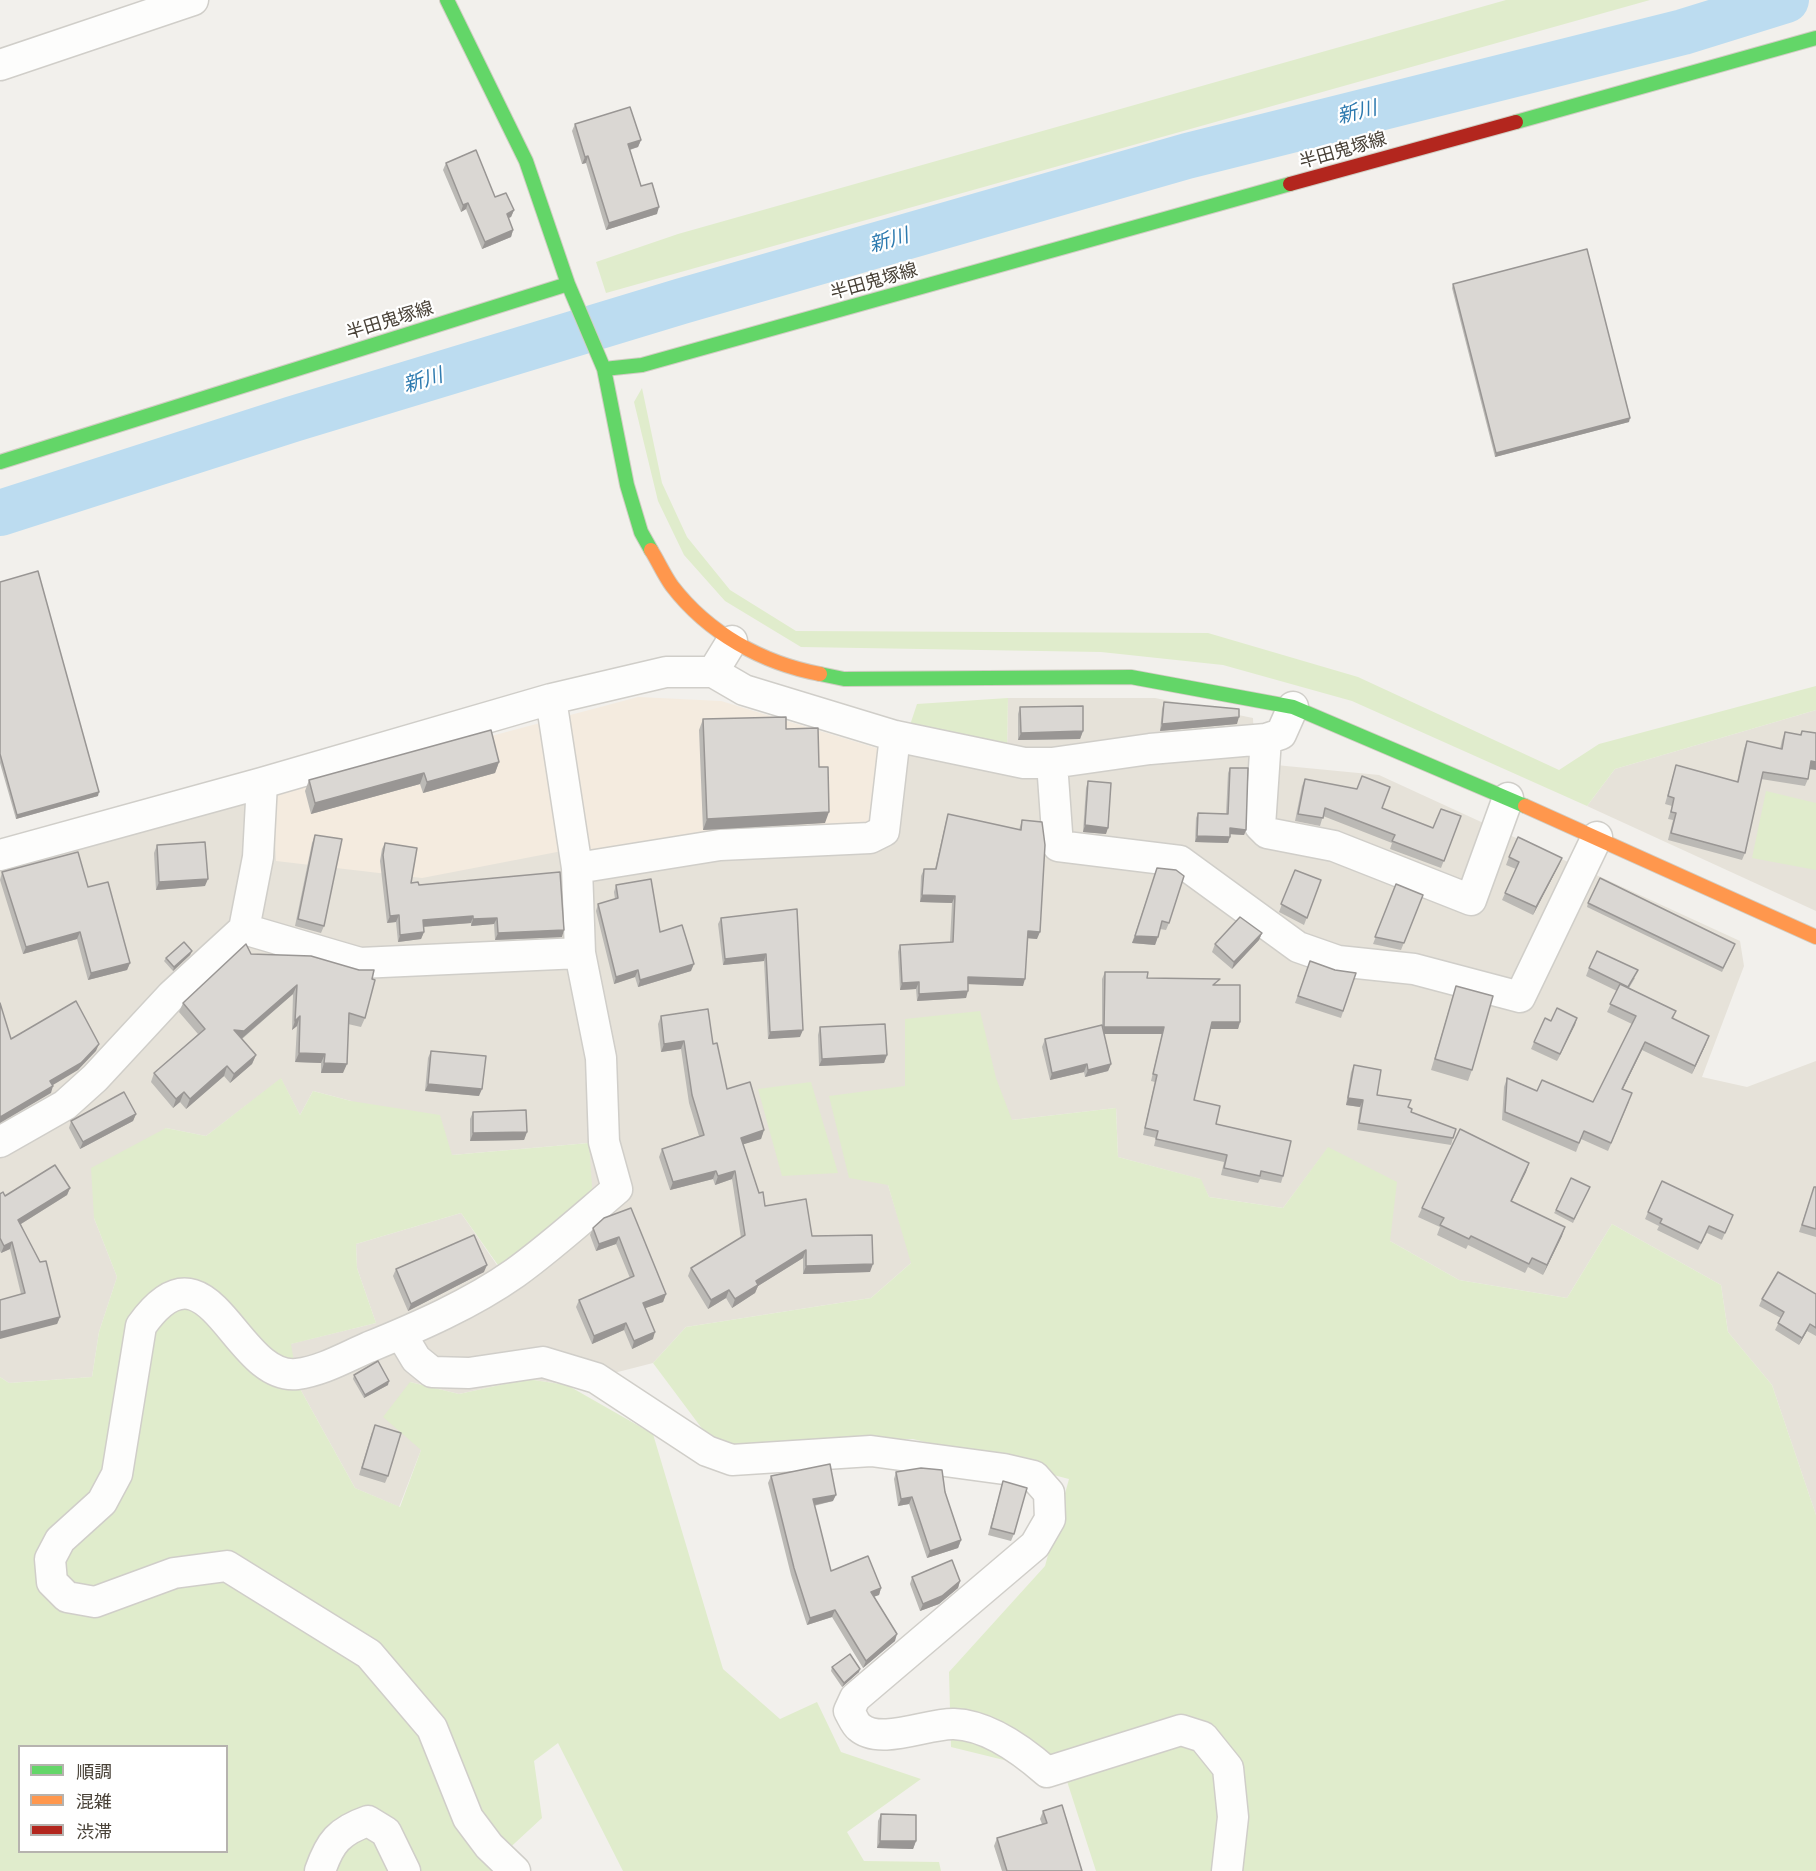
<!DOCTYPE html>
<meta charset="utf-8">
<style>
body{margin:0}
#map{position:relative;width:1816px;height:1871px;overflow:hidden;background:#f2f0ec;font-family:"Noto Sans","Noto Sans JP",sans-serif}
canvas{display:block}
.legend{position:absolute;left:18px;top:1745px;width:210px;height:108px;box-sizing:border-box;background:#fff;border:2px solid #b6b3af;margin:0;padding:8px 10px;list-style:none;font-size:18px;color:#484137}
.legend li{display:flex;align-items:center;gap:12px;height:30px}
.legend b{width:30px;border:2px solid #b6b3af}
</style>
<div id="map">
<canvas width="1816" height="1871"></canvas>
<ul class="legend">
<li><b style="height:8px;background:#63d668"></b>順調</li>
<li><b style="height:8px;background:#ff974d"></b>混雑</li>
<li><b style="height:8px;background:#b3261e"></b>渋滞</li>
</ul>
</div>
<script>
const g = document.querySelector('canvas').getContext('2d');
g.lineJoin = 'round';
function fillPath(path, color) { g.fillStyle = color; g.fill(path, 'evenodd'); }
function stroke(path, color, width, dash) { g.strokeStyle = color; g.lineWidth = width; g.lineCap = dash ? 'butt' : 'round'; g.setLineDash(dash || []); g.stroke(path); }
function label(font, color, halo, rows, align = 'center') {
  g.font = font + ' "Noto Sans","Noto Sans JP",sans-serif'; g.lineWidth = 4.5; g.setLineDash([]); g.textBaseline = 'middle'; g.strokeStyle = halo; g.fillStyle = color; for (const [text, x, y, turn = 0] of rows) {
    g.save(); g.translate(x, y); g.rotate((+turn || 0) * Math.PI / 180); g.textAlign = isNaN(turn) ? turn : align; if (halo) g.strokeText(text, 0, 0); g.fillText(text, 0, 0); g.restore();
  }
}
fillPath(new Path2D(`
 M1008,698H1155L1253,718L1255,763L1379,775L1740,941L1744,966L1702,1077L1747,1087L1816,1061V1515L1772,1385L1728,1332L1721,1285L1612,1224L1567,1298L1459,1280L1390,1241L1328,1148L1283,1208L1209,1197L1200,1179L1118,1157L1116,1108L1012,1120L888,1185L912,1262L871,1298L686,1327L653,1363L567,1385L527,1379L459,1394L410,1382L421,1450L399,1507L355,1488L298,1385L290,1344L376,1323L357,1268L356,1244L461,1213L499,1268L589,1143L452,1155L351,1101L313,1091L300,1115L281,1079L206,1136L166,1128L94,1218L117,1277L99,1332L92,1377L9,1383L0,1377V870L273,794L883,750L1007,751Z
 M1816,710V911L1587,806L1615,769Z`), '#e6e2d9');
fillPath(new Path2D(`
 M638,697L721,701L883,750L877,831L584,862L583,847L422,878L276,861L273,794Z`), '#f4ebdf');
fillPath(new Path2D(`
 M1506,0H1650L606,293L596,262L678,234Z
 M642,388L662,483L687,537L730,590L796,631L1208,633L1358,677L1559,770L1599,744L1816,686V710L1615,769L1587,806L1352,701L1223,665L1101,652L801,647L725,601L684,555L658,501L634,402Z
 M1008,698L1007,751L910,725L917,704Z
 M1766,791L1816,803V870L1752,858Z
 M980,1011L996,1078L1012,1120L1116,1108L1118,1157L1201,1179L1209,1197L1283,1208L1328,1147L1397,1182L1390,1241L1459,1280L1567,1298L1612,1224L1721,1285L1728,1332L1772,1385L1816,1515V1871H1096L1065,1775L951,1747L949,1672L1045,1566L1069,1479L913,1439L715,1446L653,1363L686,1327L871,1298L911,1263L888,1185L849,1178L829,1096L905,1086V1019Z
 M281,1078L300,1115L313,1091L351,1101L440,1115L452,1155L589,1143L593,1200L500,1268L461,1213L356,1244L357,1268L376,1323L291,1344L298,1385L355,1488L400,1507L421,1450L383,1417L410,1382L459,1394L527,1379L567,1385L653,1434L723,1669L780,1719L817,1702L841,1752L921,1779L847,1832L864,1861L939,1862L941,1871H623L558,1743L534,1761L542,1818L502,1855L520,1871H0V1377L9,1383L92,1377L99,1332L117,1277L94,1218L91,1168L166,1128L206,1136ZM20,1746H226V1852H20Z
 M811,1082L838,1173L782,1176L758,1089Z`), '#e0eccc');
stroke(new Path2D(`
 M0,513L293,419L682,301L1187,156L1683,32L1786,0`), '#bcdcf0', 46);
const street = new Path2D(`
 M0,65L193,0
 M713,672L744,690L895,736L1024,763H1052L1150,749L1266,739L1281,734L1293,707
 M1266,739L1260,826L1267,833L1334,846L1471,900L1508,798
 M1052,763L1058,846L1180,861L1298,947L1338,961L1414,969L1520,997L1597,837
 M0,855L262,783L551,699L666,672H713L732,641
 M577,868L720,845L870,838L884,831L895,736
 M244,929L360,963L580,953
 M0,1142L65,1105L95,1078L172,995L244,929L258,857L262,783
 M401,1334L416,1359L432,1372L469,1373L543,1362L596,1378L707,1451L732,1460L871,1451L1004,1469L1034,1476L1049,1493L1050,1519L1035,1545L855,1698L849,1711C852,1716 855,1724 859,1727C880,1746 928,1723 954,1724C987,1725 1023,1751 1047,1772L1181,1730L1203,1737L1228,1768L1233,1817L1227,1871
 M320,1871C330,1842 339,1831 368,1821L386,1832L405,1871
 M515,1871L489,1846L468,1818L432,1728L369,1654L227,1566L174,1573L95,1602L67,1597L52,1582L50,1559L60,1540L102,1502L117,1474L141,1326C210,1229 234,1381 297,1374C322,1371 346,1357 369,1347C418,1327 471,1304 515,1273C551,1247 584,1217 617,1189L604,1142L601,1058L580,953L577,868L551,699`);
const fast = new Path2D(`
 M447,0L526,161L568,284L604,369L627,485L641,532L651,550
 M1516,122L1816,38
 M604,369L642,365L1290,184
 M0,462L568,284
 M820,674L844,679L1131,677L1293,707L1525,806`);
const slow = new Path2D(`
 M651,550C658,561 664,575 672,586C708,633 762,663 820,674
 M1525,806L1816,937`);
const jam = new Path2D(`
 M1290,184L1516,122`);
stroke(street, '#d0cec9', 33);
stroke(fast, '#d1cdc3', 16);
stroke(slow, '#d1cdc3', 16);
stroke(jam, '#d1cdc3', 16);
stroke(street, '#fdfdfc', 30);
stroke(fast, '#63d668', 14);
stroke(slow, '#ff974d', 14);
stroke(jam, '#b3261e', 14);
fillPath(new Path2D(`
 M575,124L641,140L638,147L630,150L641,186L657,214L606,230L586,163L582,164L572,131Z
 M446,163L514,210L511,217L508,218L513,230L511,237L482,249L466,209L461,212L443,170Z
 M1453,284L1629,422L1495,457L1452,288Z
 M0,582L98,796L16,819L0,763Z
 M1164,702L1237,724L1160,731L1162,709Z
 M1020,707L1083,731L1080,739L1018,740V714Z
 M703,719L786,729L819,767L825,823L703,830L699,730Z
 M1802,731L1809,769L1808,779L1805,786L1761,779L1745,853L1742,860L1668,840L1673,820L1668,819L1672,806L1665,804L1676,765L1737,782L1744,749L1747,741L1780,749L1782,740L1785,732L1800,735Z
 M499,762L495,773L423,793L420,784L311,814L305,791L309,780Z
 M1230,768L1246,830L1244,835L1230,834L1228,843L1195,842L1196,818L1198,813L1226,814L1228,773Z
 M1305,779L1433,828L1461,816L1441,868L1390,849L1392,843L1323,816L1320,826L1295,821L1302,786Z
 M1088,781L1106,834L1083,832L1086,788Z
 M948,814L1019,830L1022,820L1037,939L1028,938L1023,986L968,984L966,998L917,1001L916,989L900,990L898,952L900,945L950,942L952,903L920,902L921,876L924,869H935L946,821Z
 M315,835L324,926L321,933L295,926L312,843Z
 M385,843L411,883L419,885L562,937L495,940L494,924L471,926V923L423,927L424,932L421,939L398,942L396,922L387,923L380,861L382,849Z
 M157,845L205,886L156,890L154,853Z
 M1509,857L1562,858L1559,865L1533,915L1502,900L1516,869L1506,865Z
 M1157,868L1169,923L1166,930L1160,929L1155,945L1132,943Z
 M1295,870L1321,880L1304,925L1279,912Z
 M2,872L88,887L130,963L127,970L88,980L77,939L23,954L0,880Z
 M1396,884L1423,895L1401,950L1373,944Z
 M616,885L660,932L691,971L638,987L635,977L614,984L596,911L598,904L615,899L614,892Z
 M1588,903L1734,947L1722,972L1587,907Z
 M797,909L800,1037L768,1039L764,961L723,965L718,924L721,918Z
 M1262,933L1259,940L1232,969L1212,952L1215,944Z
 M192,951L190,955L173,971L164,961L166,958Z
 M251,954L372,979L365,1018L361,1027L348,1024L343,1073H321V1063L295,1062L297,1026L292,1030L293,994L242,1039L256,1055L252,1064L230,1083L224,1076L186,1109L180,1102L173,1108L151,1082L154,1073L198,1034L179,1012L183,1003Z
 M1310,961L1335,970L1356,973L1341,1018L1295,1003Z
 M1589,968L1635,978L1629,988L1676,1011L1673,1019L1706,1044L1692,1074L1642,1050L1623,1089L1629,1102L1608,1151L1581,1139L1576,1152L1502,1120L1504,1087L1507,1078L1537,1091L1593,1102L1632,1024L1607,1012L1617,991L1586,976Z
 M1105,972L1147,978L1217,985L1240,1022L1238,1029H1210L1194,1100L1216,1124L1283,1176L1281,1183L1260,1179L1258,1183L1221,1175L1224,1162L1154,1146L1156,1138L1143,1135L1155,1082L1151,1081L1162,1034H1104L1111,1064L1108,1071L1085,1077L1084,1072L1050,1080L1042,1047L1045,1039L1102,1025V979Z
 M1456,986L1472,1070L1468,1081L1431,1070Z
 M661,1016L713,1044L727,1089L764,1130L761,1139L743,1144L759,1193L765,1206L870,1272L803,1274V1258L758,1286L755,1293L732,1308L726,1298L708,1309L688,1276L691,1268L741,1238L732,1179L715,1185L713,1179L670,1190L659,1157L662,1149L699,1136L689,1103L681,1049L661,1052L658,1024Z
 M1577,1018L1557,1061L1531,1049L1534,1042L1551,1021Z
 M820,1027L887,1055L884,1063L819,1066L818,1035Z
 M431,1051L479,1096L425,1091L428,1058Z
 M1354,1065L1377,1095L1411,1112L1453,1138L1451,1145L1357,1130L1360,1107L1346,1105L1351,1072Z
 M473,1112L527,1132L524,1140L470,1141V1119Z
 M136,1114L133,1121L80,1149L69,1128L71,1121Z
 M1529,1163L1526,1172L1512,1201L1562,1236L1543,1275L1528,1267L1525,1273L1468,1245L1466,1249L1437,1235L1440,1227L1418,1217L1422,1208Z
 M1814,1187H1816V1237L1799,1232Z
 M70,1188L67,1195L21,1224L60,1317L57,1324L21,1294L10,1249L1,1253L0,1251V1194L5,1196Z
 M1588,1190L1573,1223L1554,1213L1556,1210Z
 M1648,1212L1730,1222L1722,1240L1707,1233L1698,1250L1657,1230L1659,1226L1645,1219Z
 M604,1218L666,1294L663,1302L645,1308L653,1339L632,1349L624,1330L592,1344L576,1307L579,1300L630,1278L616,1244L596,1251L590,1235L593,1228Z
 M396,1269L484,1272L408,1311L393,1276Z
 M1816,1294V1336L1807,1331L1799,1345L1775,1330L1781,1318L1759,1306L1762,1299Z
 M354,1375L388,1385L364,1398L353,1379Z
 M372,1432L388,1476L385,1483L359,1475Z
 M896,1472L945,1492L961,1540L958,1548L927,1558L909,1504L898,1506L894,1479Z
 M771,1476L833,1501L814,1506L831,1571L881,1588L879,1595L874,1596L895,1641L863,1668L832,1617L807,1625L791,1575L768,1483Z
 M1003,1481L1014,1534L1011,1541L988,1535Z
 M912,1577L960,1581L958,1588L939,1604L920,1611L910,1584Z
 M832,1667L859,1672L842,1687L831,1671Z
 M1043,1811L1082,1871H1002L994,1846L997,1838L1042,1824L1040,1819Z
 M881,1814L916,1841L913,1849L877,1848L878,1821Z`), '#bbb9b5');
fillPath(new Path2D(`
 M641,140L638,147L625,151L628,144Z
 M588,156L586,163L582,164L585,157Z
 M468,203L466,209L461,212L463,205Z
 M659,207L657,214L606,230L609,223Z
 M514,210L511,217L504,220L507,214Z
 M513,230L511,237L482,249L485,242Z
 M1630,418L1629,422L1495,457L1496,453Z
 M1239,717L1237,724L1160,731L1162,724Z
 M1083,731L1080,739L1018,740L1021,733Z
 M1811,761L1816,762V770L1808,769Z
 M499,762L495,773L423,793L427,782Z
 M424,773L420,784L311,814L315,803Z
 M99,792L98,796L16,819L17,815Z
 M829,812L825,823L703,830L707,819Z
 M1085,825L1108,828L1106,834L1083,832Z
 M1230,828L1246,830L1244,835L1228,834Z
 M1197,836L1230,837L1228,843L1195,842Z
 M1562,858L1559,865L1533,915L1536,907Z
 M208,879L205,886L156,890L159,882Z
 M922,895L955,896L952,903L920,902Z
 M399,915L396,922L387,923L390,916Z
 M473,916L471,923L420,927L423,920Z
 M497,918L494,924L471,926L473,919Z
 M564,930L562,937L495,940L498,933Z
 M1028,931L1040,932L1037,939L1025,938Z
 M80,932L77,939L23,954L26,947Z
 M424,932L421,939L398,942L400,935Z
 M1262,933L1259,940L1232,969L1234,962Z
 M1135,936L1158,937L1155,945L1132,943Z
 M192,951L190,955L173,971L174,967Z
 M766,954L764,961L723,965L725,959Z
 M130,963L127,970L88,980L91,973Z
 M694,964L691,971L638,987L640,980Z
 M638,970L635,977L614,984L616,977Z
 M968,977L1025,979L1023,986L965,984Z
 M919,982L916,989L900,990L902,983Z
 M297,985L293,994L240,1040L234,1030Z
 M968,991L966,998L917,1001L919,994Z
 M300,1016L297,1026L292,1030L295,1021Z
 M1577,1018L1575,1025L1557,1061L1560,1054Z
 M1212,1022H1240L1238,1029H1209Z
 M1104,1027H1164L1162,1034H1101Z
 M803,1030L800,1037L768,1039L770,1032Z
 M1709,1036L1706,1044L1692,1074L1695,1066Z
 M684,1041L681,1049L661,1052L664,1044Z
 M1645,1042L1642,1050L1619,1097L1622,1089Z
 M99,1044L96,1051L78,1070L48,1088L50,1081Z
 M299,1053L325,1054L321,1063L295,1062Z
 M256,1055L252,1064L230,1083L234,1074Z
 M887,1055L884,1063L819,1066L822,1059Z
 M324,1063L347,1064L343,1073H321Z
 M1087,1064L1084,1072L1050,1080L1052,1073Z
 M1111,1064L1108,1071L1085,1077L1088,1070Z
 M227,1066L224,1076L186,1109L190,1099Z
 M428,1084L482,1089L479,1096L425,1091Z
 M53,1086L51,1093L0,1123V1117Z
 M184,1092L180,1102L173,1108L176,1099Z
 M1348,1098L1363,1100L1360,1107L1346,1105Z
 M136,1114L133,1121L80,1149L83,1142Z
 M764,1130L761,1139L738,1146L741,1138Z
 M527,1132L524,1140L470,1141L473,1133Z
 M1529,1163L1526,1172L1507,1210L1511,1201Z
 M716,1171L713,1179L670,1190L673,1182Z
 M735,1171L732,1179L715,1185L718,1176Z
 M70,1188L67,1195L16,1227L18,1220Z
 M1565,1227L1562,1236L1543,1275L1547,1265Z
 M619,1237L616,1244L596,1251L599,1244Z
 M12,1242L10,1249L1,1253L4,1246Z
 M806,1250L803,1258L758,1286L755,1293L732,1308L735,1299L756,1281Z
 M873,1264L870,1272L803,1274L806,1266Z
 M487,1265L484,1272L408,1311L411,1304Z
 M729,1290L726,1298L708,1309L711,1300Z
 M666,1294L663,1302L640,1310L643,1303Z
 M60,1317L57,1324L0,1339V1332Z
 M626,1323L624,1330L592,1344L594,1336Z
 M1810,1324L1807,1331L1799,1345L1802,1338Z
 M655,1332L653,1339L632,1349L634,1341Z
 M389,1381L388,1385L364,1398L365,1395Z
 M836,1495L833,1501L810,1506L813,1499Z
 M912,1497L909,1504L898,1506L901,1499Z
 M961,1540L958,1548L927,1558L930,1551Z
 M960,1581L958,1588L939,1604L920,1611L923,1604Z
 M881,1588L879,1595L868,1599L871,1592Z
 M835,1610L832,1617L807,1625L810,1618Z
 M897,1634L895,1641L863,1668L866,1661Z
 M860,1669L859,1672L842,1687L844,1683Z
 M880,1841H916L913,1849L877,1848Z`), '#999694');
const building = new Path2D(`
 M630,107L641,140L628,144L641,186L652,183L659,207L609,223L588,156L585,157L575,124Z
 M476,150L495,197L506,193L514,210L507,214L513,230L485,242L468,203L463,205L446,163Z
 M1587,249L1630,418L1496,453L1453,284Z
 M38,571L99,792L17,815L0,754V582Z
 M1164,702L1239,709V717L1162,724Z
 M1083,706V731L1021,733L1020,707Z
 M786,717V729L818,728L819,767H828L829,812L707,819L703,719Z
 M491,730L499,762L427,782L424,773L315,803L309,780Z
 M1802,731L1816,733V762L1811,761L1808,779L1763,772L1745,853L1671,833L1676,813L1671,812L1674,798L1668,796L1676,765L1738,782L1747,741L1782,749L1785,732L1801,735Z
 M1230,768H1248L1246,830L1230,828V837L1197,836L1198,813L1228,814Z
 M1362,776L1390,787L1382,808L1433,828L1441,809L1461,816L1444,861L1392,841L1395,835L1325,808L1323,818L1298,814L1305,779L1357,789Z
 M1088,781L1111,783L1108,828L1085,825Z
 M948,814L1021,830L1022,820L1042,822L1045,845L1040,932L1028,931L1025,979L968,977V991L919,994V982L902,983L900,945L953,942L955,896L922,895L924,869H936Z
 M315,835L342,839L324,926L298,919Z
 M1518,837L1562,858L1536,907L1505,893L1519,862L1509,857Z
 M205,842L208,879L159,882L157,845Z
 M385,843L417,848L411,883L418,882L419,885L560,872L564,930L498,933L497,918L473,919V916L423,920L424,932L400,935L399,915L390,916L383,855Z
 M78,852L88,887L108,882L130,963L91,973L80,932L26,947L2,872Z
 M1157,868L1176,870L1184,876L1169,923L1162,921L1158,937L1135,936Z
 M1295,870L1321,880L1307,918L1281,904Z
 M1600,878L1735,944L1723,968L1588,903Z
 M651,879L660,932L682,925L694,964L640,980L638,970L616,977L598,904L618,898L616,885Z
 M1396,884L1423,895L1404,943L1375,937Z
 M797,909L803,1030L770,1032L766,954L725,959L721,918Z
 M1240,917L1262,933L1234,962L1215,944Z
 M184,942L192,951L174,967L166,958Z
 M246,944L251,954L311,956L359,970H374L372,979L375,980L365,1018L349,1013L347,1064L324,1063L325,1054L299,1053L300,1016L295,1021L297,985L244,1031L234,1030L256,1055L234,1074L227,1066L190,1099L184,1092L176,1099L154,1073L205,1029L183,1003Z
 M1597,951L1638,970L1628,987L1589,968Z
 M1310,961L1335,970L1356,973L1343,1011L1298,996Z
 M1105,972H1148L1147,978L1220,979L1213,985H1240V1022H1212L1194,1100L1220,1106L1216,1124L1291,1141L1283,1176L1261,1171L1260,1176L1224,1168L1227,1155L1156,1139L1158,1131L1145,1128L1157,1075L1153,1074L1164,1027H1104Z
 M1620,984L1676,1011L1672,1018L1709,1036L1695,1066L1645,1042L1622,1089L1632,1093L1611,1143L1584,1131L1579,1143L1505,1112L1507,1078L1537,1091L1542,1080L1593,1102L1636,1016L1610,1004Z
 M1456,986L1493,996L1472,1070L1435,1059Z
 M76,1001L99,1044L81,1063L50,1081L53,1086L0,1117V1003L11,1039Z
 M1557,1008L1577,1018L1560,1054L1534,1042L1545,1018L1551,1021Z
 M708,1009L713,1044L717,1043L727,1089L750,1082L764,1130L741,1138L759,1193L763,1192L765,1206L806,1199L812,1236L872,1235L873,1264L806,1266V1250L756,1281L758,1285L735,1299L729,1290L711,1300L691,1268L745,1235L735,1171L718,1176L716,1171L673,1182L662,1149L704,1135L692,1095L684,1041L664,1044L661,1016Z
 M885,1024L887,1055L822,1059L820,1027Z
 M1102,1025L1111,1064L1088,1070L1087,1064L1052,1073L1045,1039Z
 M431,1051L486,1056L482,1089L428,1084Z
 M1354,1065L1381,1070L1377,1095L1411,1100L1408,1107L1412,1109L1411,1112L1456,1129L1453,1138L1359,1123L1363,1100L1348,1098Z
 M124,1092L136,1114L83,1142L71,1121Z
 M526,1110L527,1132L473,1133V1112Z
 M1460,1129L1529,1163L1511,1201L1565,1227L1547,1265L1532,1258L1529,1264L1471,1236L1469,1239L1440,1225L1444,1218L1422,1208Z
 M55,1165L70,1188L18,1220L40,1262L46,1261L60,1317L0,1332V1300L25,1293L12,1242L4,1246L0,1238V1194L3,1192L5,1196Z
 M1571,1178L1590,1187L1574,1219L1556,1210Z
 M1662,1181L1733,1215L1725,1233L1709,1226L1701,1243L1660,1223L1662,1219L1648,1212Z
 M1814,1187H1816V1229L1802,1225Z
 M631,1208L666,1294L643,1303L655,1332L634,1341L626,1323L594,1336L579,1300L634,1276L619,1237L599,1244L593,1228L604,1218Z
 M474,1235L487,1265L411,1304L396,1269Z
 M1778,1272L1816,1294V1328L1810,1324L1802,1338L1778,1323L1784,1312L1762,1299Z
 M378,1361L389,1381L365,1395L354,1375Z
 M375,1425L401,1433L388,1476L362,1468Z
 M830,1464L836,1495L813,1499L831,1571L868,1556L881,1588L871,1592L897,1634L866,1661L835,1610L810,1618L794,1568L771,1476Z
 M921,1468L942,1470L945,1492L961,1540L930,1551L912,1497L901,1499L896,1472Z
 M1003,1481L1027,1488L1014,1534L991,1528Z
 M952,1560L960,1581L942,1596L923,1604L912,1577Z
 M850,1654L860,1669L844,1683L832,1667Z
 M1062,1805L1082,1871H1007L997,1838L1047,1823L1043,1811Z
 M881,1814L916,1815V1841H880Z`);
fillPath(building, '#dad7d3');
stroke(building, '#999694', 1.5);
label('18px', '#484137', '#fff', [
 ["半田鬼塚線",1343,151,-16],
 ["半田鬼塚線",874,282,-16],
 ["半田鬼塚線",390,321,-17]
]);
label('italic 20px', '#2d7aaf', '#fff', [
 ["新川",1357,113,-14],
 ["新川",889,241,-16],
 ["新川",423,381,-17]
]);
</script>
